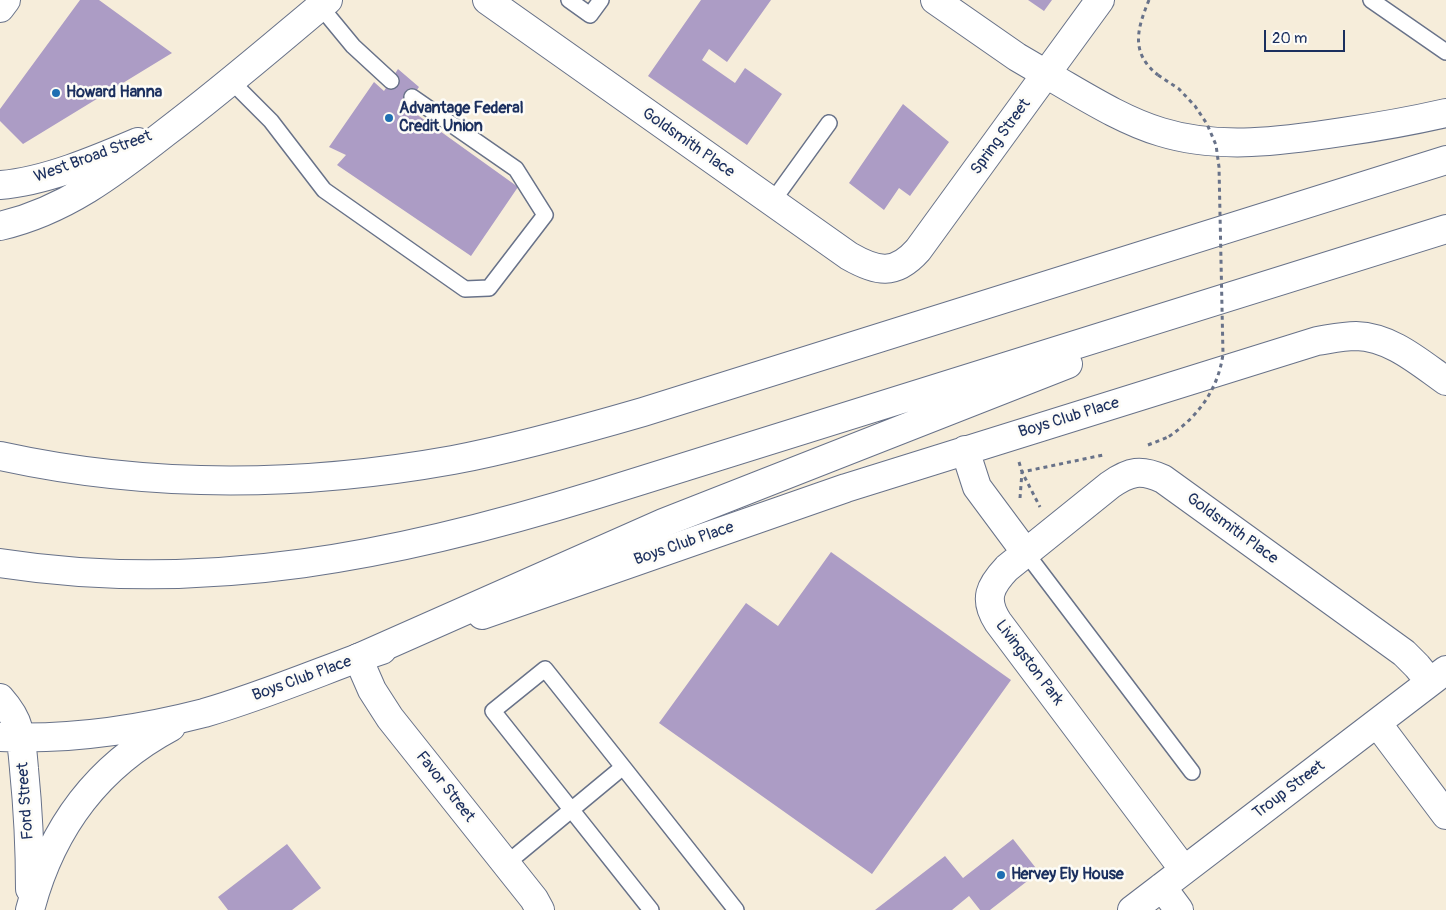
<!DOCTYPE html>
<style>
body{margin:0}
#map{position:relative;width:1446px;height:910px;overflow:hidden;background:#f6edda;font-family:Pangolin,sans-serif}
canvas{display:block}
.scale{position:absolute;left:1264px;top:30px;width:81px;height:22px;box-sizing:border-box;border:2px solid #1b2f5e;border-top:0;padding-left:6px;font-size:15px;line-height:18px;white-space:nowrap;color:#1b2f5e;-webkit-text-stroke:4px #fdfcf7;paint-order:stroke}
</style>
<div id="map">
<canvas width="1446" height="910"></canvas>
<div class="scale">20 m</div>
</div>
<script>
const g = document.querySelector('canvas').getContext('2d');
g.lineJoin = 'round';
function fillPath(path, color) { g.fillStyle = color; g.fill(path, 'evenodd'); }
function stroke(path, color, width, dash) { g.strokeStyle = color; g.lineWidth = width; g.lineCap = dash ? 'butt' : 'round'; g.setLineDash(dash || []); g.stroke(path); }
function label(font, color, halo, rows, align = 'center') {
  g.font = font + ' Pangolin,sans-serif'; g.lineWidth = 5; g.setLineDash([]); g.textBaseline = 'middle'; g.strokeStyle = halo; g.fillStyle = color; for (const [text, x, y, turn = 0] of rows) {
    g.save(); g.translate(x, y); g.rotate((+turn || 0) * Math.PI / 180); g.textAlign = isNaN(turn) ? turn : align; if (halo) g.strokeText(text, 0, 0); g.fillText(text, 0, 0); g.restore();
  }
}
fillPath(new Path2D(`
 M80,0H99L172,53L23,144L0,121V109Z
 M701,0H771L727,62L709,49L702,60L735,83L745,68L782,94L747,145L648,76Z
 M1028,0H1052L1044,11Z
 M398,69L419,87L405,106L518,187L471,256L337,165L346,155L329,147L374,82L384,91Z
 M903,104L949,142L910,196L899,188L884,210L849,183Z
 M831,552L1011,680L872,874L659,723L746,603L778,626Z
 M1013,839L1039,872L990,910H980L969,896L952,910H875L945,856L963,878Z
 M287,844L321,888L292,910H228L218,897Z`), '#ac9cc5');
const lane = new Path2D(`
 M569,0L590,15L601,0
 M1371,0L1446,52
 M320,6L353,46L391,81
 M231,81L271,121L324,190L465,289L489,288L545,215L516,169L412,97
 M772,202L829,123
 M1026,553L1192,772
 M623,767L545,669L493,711L651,910
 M506,864L623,767L736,910`);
const street = new Path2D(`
 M487,0L849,256C877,272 895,276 918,250L1046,74
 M965,450L977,487L1026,553
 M482,615L846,488L1317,341C1330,339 1343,336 1356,336C1391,337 1419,362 1446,381
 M382,650L358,658L372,690L390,718L534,899L540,910
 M1377,723L1446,815
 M1184,870L998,622C983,599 990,586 1007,568L1110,485C1130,471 1141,469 1163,479L1404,653L1417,666L1430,682
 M1162,887L1179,910
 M1132,910L1446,670`);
const secondary = new Path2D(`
 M935,0L1017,57L1046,74L1100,0
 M0,185C44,182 98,159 138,142
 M0,226C65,211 114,173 165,133C221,91 274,45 328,0
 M0,698C8,707 15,716 18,728C22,741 23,756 24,769C28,809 30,849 30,889
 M0,737C68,740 138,730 204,713C256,698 307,677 358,658
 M30,910C51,829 96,767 171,727`);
const primary = new Path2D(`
 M0,8L6,0`);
const highway = new Path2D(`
 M1046,74C1083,95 1121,120 1161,132C1219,150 1283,141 1342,132C1377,127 1411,121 1446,113
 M0,456C150,489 303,487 453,460C517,448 581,430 643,412L1446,160
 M0,563C207,595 401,555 598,494L1446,229
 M358,658L663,523L1068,364`);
stroke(lane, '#687289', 18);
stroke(street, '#687289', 30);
stroke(secondary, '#687289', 30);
stroke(primary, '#687289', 30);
stroke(highway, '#687289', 30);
stroke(new Path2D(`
 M1149,0C1137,29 1130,53 1158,75
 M1148,445L1168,437
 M1019,462L1022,472L1040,507
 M1020,498L1022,472L1103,455`), '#687289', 3, [4, 4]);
stroke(lane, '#fff', 15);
stroke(street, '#fff', 28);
stroke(secondary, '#fff', 28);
stroke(primary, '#fff', 28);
stroke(highway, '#fff', 28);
stroke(new Path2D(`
 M1158,75L1179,89L1195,106L1207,124L1216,145L1219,167L1223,354C1218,390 1198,417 1168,437`), '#687289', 3, [4, 4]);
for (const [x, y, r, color] of [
 [56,93,5,"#1f6fb2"],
 [389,118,5,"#1f6fb2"],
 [1001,875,5,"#1f6fb2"]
]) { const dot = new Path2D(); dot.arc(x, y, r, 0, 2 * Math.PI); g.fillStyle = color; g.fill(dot); stroke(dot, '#fdfcf7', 2); }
label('bold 16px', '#1b2f5e', '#fdfcf7', [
 ["Howard Hanna",66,93],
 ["Advantage Federal",399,109],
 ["Credit Union",399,127],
 ["Hervey Ely House",1011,875]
], 'left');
label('16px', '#1b2f5e', '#fdfcf7', [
 ["Spring Street",1001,137,-54],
 ["Goldsmith Place",688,143,35],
 ["West Broad Street",93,157,-20],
 ["Boys Club Place",1069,418,-17],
 ["Goldsmith Place",1232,529,36],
 ["Boys Club Place",684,544,-19],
 ["Livingston Park",1029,663,53],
 ["Boys Club Place",302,679,-20],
 ["Favor Street",445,787,52],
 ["Troup Street",1289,790,-37],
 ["Ford Street",26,801,-94]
]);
</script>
